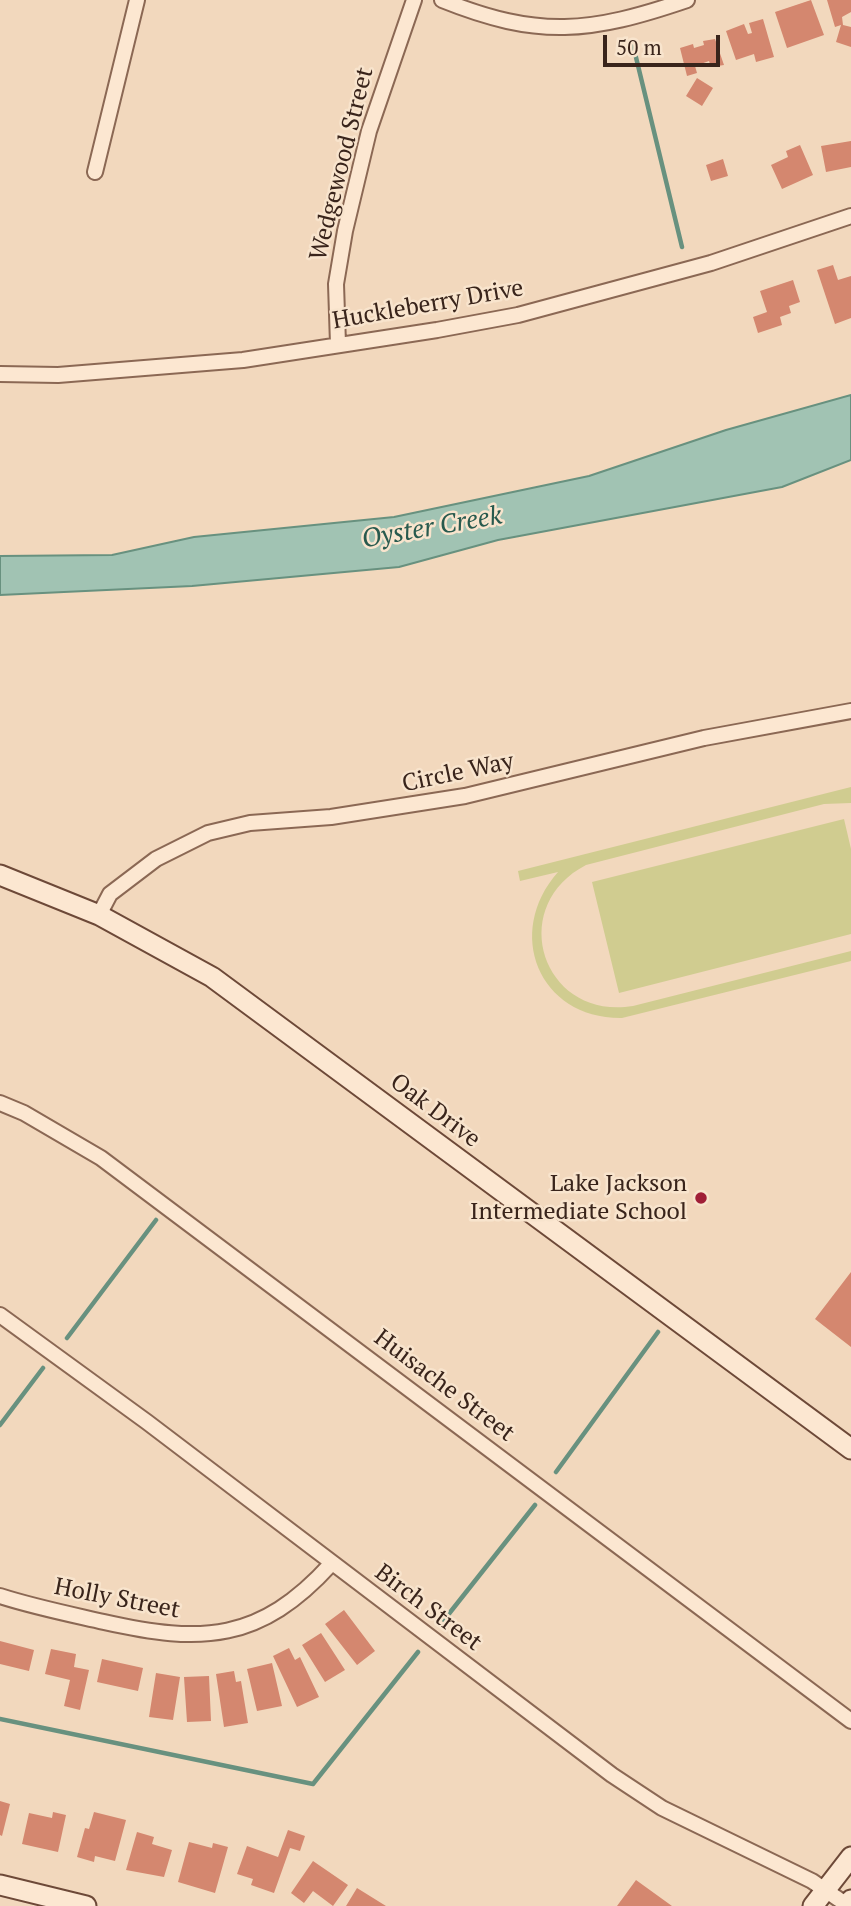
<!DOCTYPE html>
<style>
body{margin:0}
#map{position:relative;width:851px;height:1906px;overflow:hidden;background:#f2d8bd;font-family:"PT Serif",serif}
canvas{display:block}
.scale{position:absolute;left:603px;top:35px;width:117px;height:32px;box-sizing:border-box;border:4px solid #39241b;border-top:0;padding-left:9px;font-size:21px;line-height:24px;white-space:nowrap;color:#39241b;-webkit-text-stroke:5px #f8e4cd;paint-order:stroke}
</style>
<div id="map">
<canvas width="851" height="1906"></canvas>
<div class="scale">50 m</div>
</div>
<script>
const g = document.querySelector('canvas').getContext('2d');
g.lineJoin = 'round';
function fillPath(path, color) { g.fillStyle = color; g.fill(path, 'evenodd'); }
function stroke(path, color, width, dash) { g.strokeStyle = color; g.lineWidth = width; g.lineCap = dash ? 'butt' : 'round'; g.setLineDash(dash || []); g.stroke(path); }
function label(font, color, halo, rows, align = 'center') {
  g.font = font + ' "PT Serif",serif'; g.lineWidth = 5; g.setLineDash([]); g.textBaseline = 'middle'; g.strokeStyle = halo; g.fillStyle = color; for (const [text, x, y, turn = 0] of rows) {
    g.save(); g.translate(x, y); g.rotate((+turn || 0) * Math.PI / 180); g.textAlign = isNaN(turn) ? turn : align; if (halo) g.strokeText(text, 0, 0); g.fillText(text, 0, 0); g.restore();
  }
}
fillPath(new Path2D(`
 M851,787V803L824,804L586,865C505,907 543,1021 633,1006L851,951V961L622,1018C539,1019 504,933 558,872L520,881L518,871Z
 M844,819L851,849V934L619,993L592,882Z`), '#d0cc90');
const water = new Path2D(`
 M851,395V460L782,487L498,540L399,567L192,586L0,595V556L112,555L194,537L394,517L589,476L726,430Z`);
fillPath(water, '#a1c3b3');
stroke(water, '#68917f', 2);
stroke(new Path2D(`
 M633,45L682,247
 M67,1338L156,1220
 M0,1425L43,1368
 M556,1472L658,1332
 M444,1620L535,1505
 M0,1719L313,1784L418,1652`), '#68917f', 4.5);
fillPath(new Path2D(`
 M811,0L824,35L787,48L775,12Z
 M827,0H851V12L842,17L843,25L851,27V47L836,42L841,25L835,27Z
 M763,19L774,57L756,62L754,54L736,60L726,31L744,24L748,34L752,33L749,23Z
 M715,39L724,65L711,67L709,61L695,66L697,73L687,76L680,48L693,44L694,48L704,45L703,41Z
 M697,78L713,88L702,106L686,96Z
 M851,141V167L826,172L821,146Z
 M800,145L813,175L782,189L771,165L788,157L786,151Z
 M723,159L728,176L711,181L706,165Z
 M833,265L838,280L851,276V318L835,324L817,270Z
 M793,280L800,302L789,306L791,313L780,317L782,325L758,333L753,317L767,312L760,291Z
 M851,1272V1347L815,1319Z
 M344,1610L375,1651L357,1665L325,1624Z
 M321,1633L345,1670L325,1682L302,1645Z
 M0,1641L34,1650L29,1671L0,1664Z
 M289,1648L295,1660L300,1657L319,1697L297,1707L273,1656Z
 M51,1649L76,1654L74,1667L89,1670L80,1710L64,1706L70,1680L45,1674Z
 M102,1659L143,1668L138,1691L97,1682Z
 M272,1663L282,1706L257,1711L247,1669Z
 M234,1671L236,1682L241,1681L248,1723L224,1727L216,1674Z
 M156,1673L180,1677L173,1720L149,1717Z
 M209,1676L211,1721L187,1722L184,1677Z
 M0,1801L10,1804L2,1836L0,1835Z
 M53,1812L66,1815L58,1852L22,1844L29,1813L52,1818Z
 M94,1812L126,1820L115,1861L95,1856L94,1862L77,1857L85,1828L89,1829Z
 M288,1830L305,1836L300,1851L290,1848L274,1893L251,1885L253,1879L237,1874L247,1846L278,1857Z
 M137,1832L154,1837L152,1844L172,1850L164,1877L126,1870Z
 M189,1842L212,1848L213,1843L228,1847L215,1893L178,1882Z
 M313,1861L348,1885L333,1906L313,1891L304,1903L291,1893Z
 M636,1880L672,1906H617Z
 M357,1888L386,1906H346Z`), '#d4876f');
const street = new Path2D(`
 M442,0C539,39 590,33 687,0
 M95,172L137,0
 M338,344L336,284L345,231L369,131L414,0
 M0,374L58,375L243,360L437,330L518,315L711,263L851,216
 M99,915L110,894L156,859L208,833L250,823L331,817L465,796L704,738L851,711
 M0,1103L24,1113L101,1158L851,1721
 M0,1315L147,1422L612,1775L662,1808L812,1881L847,1905
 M0,1596C34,1607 69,1614 104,1622C202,1644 260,1642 331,1564`);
const secondary = new Path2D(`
 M0,875L99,915L212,977L851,1449
 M0,1885L86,1906
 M813,1906L851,1857
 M846,1906L851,1900`);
stroke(street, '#8b6854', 18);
stroke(secondary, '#6d4938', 23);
stroke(street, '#fce7d1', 14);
stroke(secondary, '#fce7d1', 19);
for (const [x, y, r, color] of [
 [701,1198,7,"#a01f37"]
]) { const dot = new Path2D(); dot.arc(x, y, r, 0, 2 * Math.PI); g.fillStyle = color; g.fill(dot); stroke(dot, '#f8e4cd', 2.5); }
label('24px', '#39241b', '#f8e4cd', [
 ["Wedgewood Street",342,164,-76],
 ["Huckleberry Drive",428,305,-10],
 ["Circle Way",458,773,-12],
 ["Oak Drive",435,1111,37],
 ["Huisache Street",444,1386,37],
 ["Holly Street",117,1599,11],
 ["Birch Street",428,1608,37]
]);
label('24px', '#39241b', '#f8e4cd', [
 ["Lake Jackson",687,1184],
 ["Intermediate School",687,1212]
], 'right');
label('italic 26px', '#285a4e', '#f8e4cd', [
 ["Oyster Creek",432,528,-10]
]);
</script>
